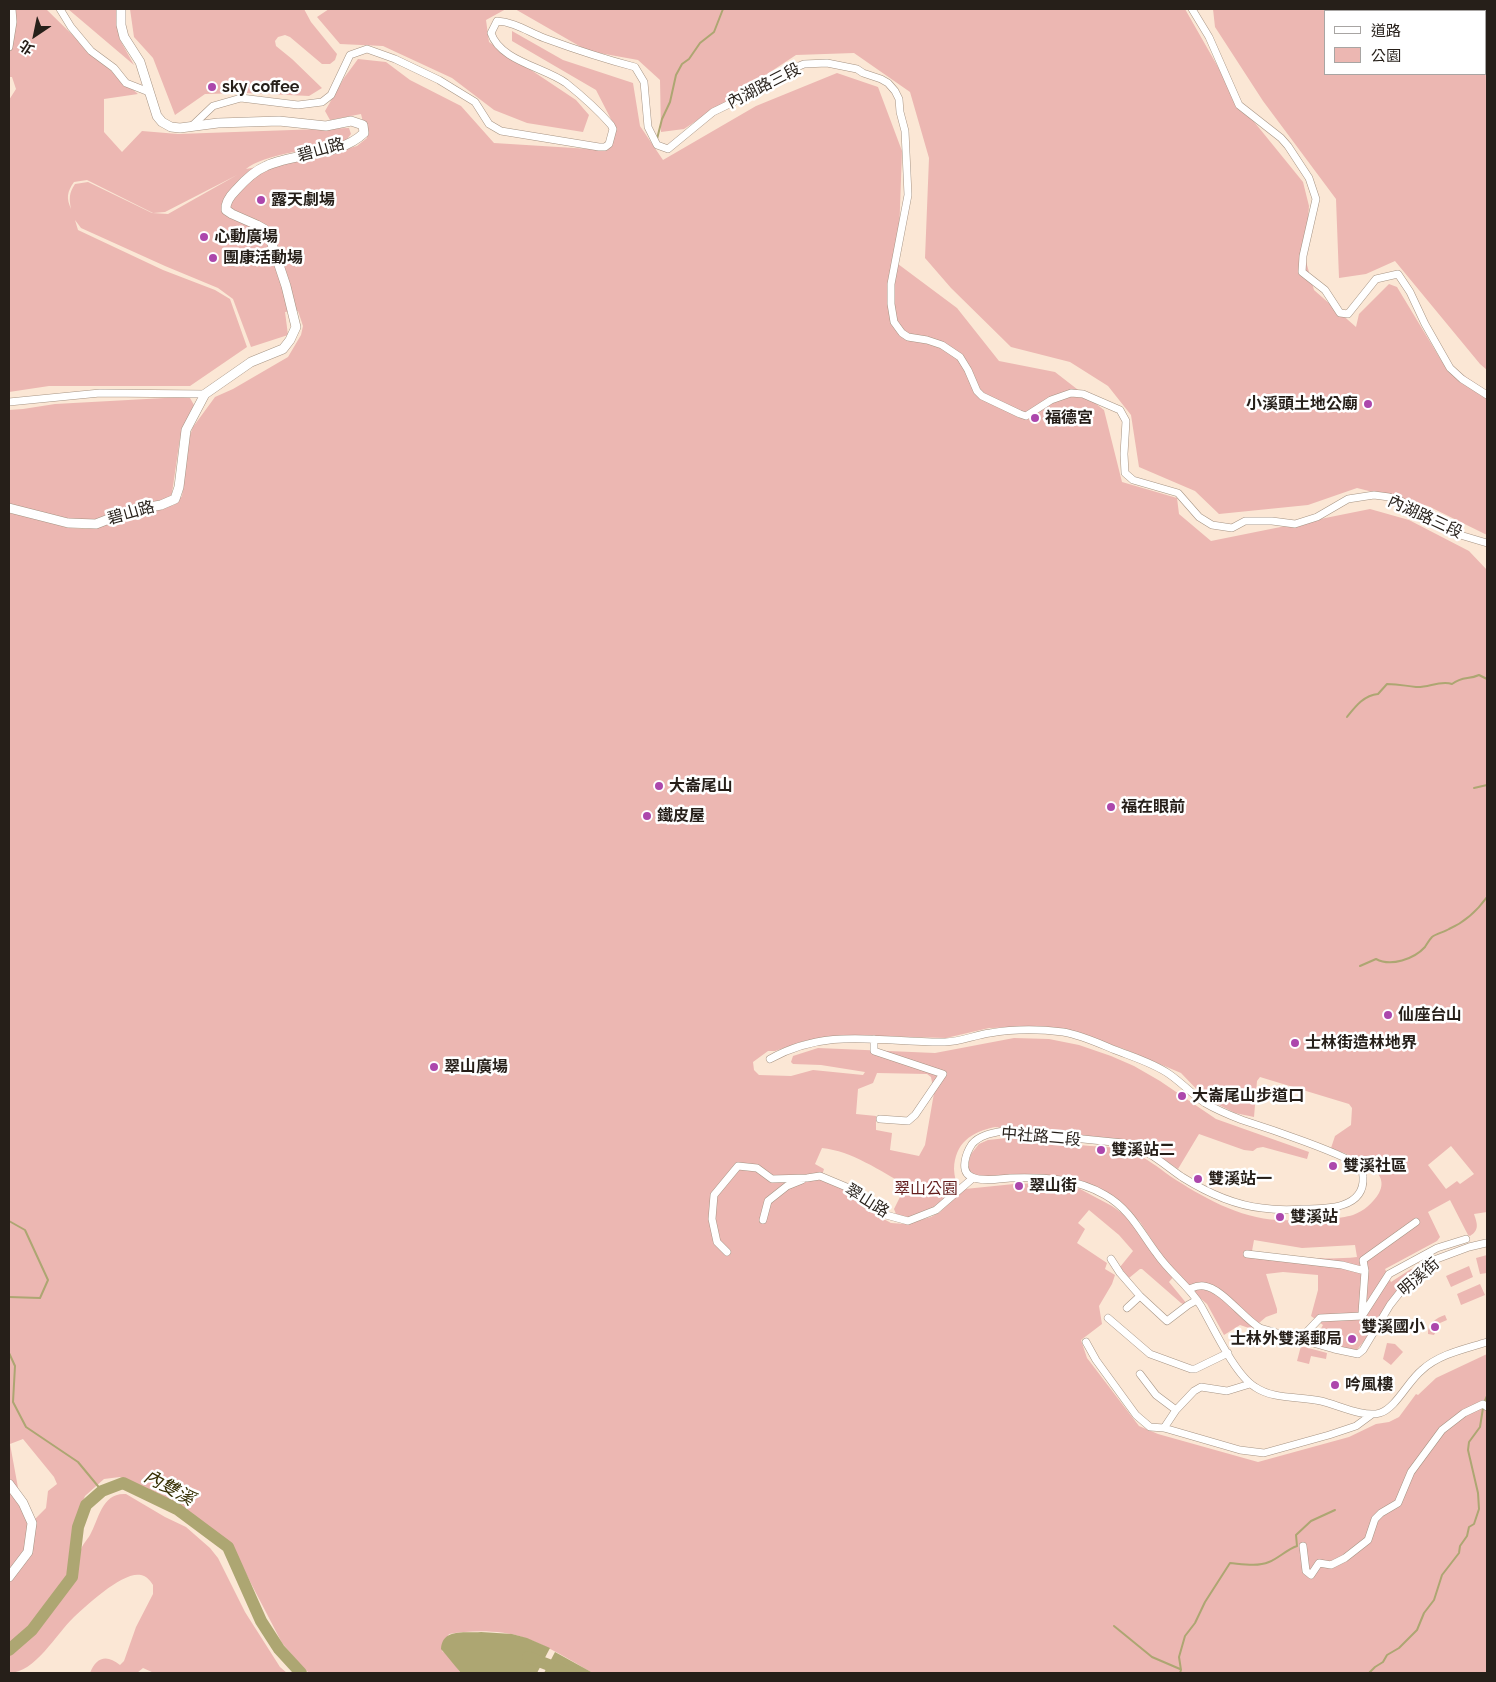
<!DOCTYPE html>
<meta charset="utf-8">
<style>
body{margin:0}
#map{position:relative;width:1496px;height:1682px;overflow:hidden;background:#fbe7d5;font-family:Raleway,"Noto Sans TC",sans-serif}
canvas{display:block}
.frame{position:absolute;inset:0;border:10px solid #261f19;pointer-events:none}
.legend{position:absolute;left:1324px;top:10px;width:162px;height:65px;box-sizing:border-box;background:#fff;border:1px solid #a8a5a3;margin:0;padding:6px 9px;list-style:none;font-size:15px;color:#261f19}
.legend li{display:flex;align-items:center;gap:10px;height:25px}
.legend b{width:25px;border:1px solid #a8a5a3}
.north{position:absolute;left:10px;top:10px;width:50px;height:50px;-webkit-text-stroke:4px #fff;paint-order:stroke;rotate:214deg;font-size:14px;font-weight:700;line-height:20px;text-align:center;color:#261f19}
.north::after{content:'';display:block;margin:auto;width:18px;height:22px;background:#261f19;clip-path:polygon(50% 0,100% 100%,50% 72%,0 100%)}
</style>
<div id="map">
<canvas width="1496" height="1682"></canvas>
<div class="frame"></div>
<ul class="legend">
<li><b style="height:6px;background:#fff"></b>道路</li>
<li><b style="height:14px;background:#ecb7b2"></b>公園</li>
</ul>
<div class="north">北</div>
</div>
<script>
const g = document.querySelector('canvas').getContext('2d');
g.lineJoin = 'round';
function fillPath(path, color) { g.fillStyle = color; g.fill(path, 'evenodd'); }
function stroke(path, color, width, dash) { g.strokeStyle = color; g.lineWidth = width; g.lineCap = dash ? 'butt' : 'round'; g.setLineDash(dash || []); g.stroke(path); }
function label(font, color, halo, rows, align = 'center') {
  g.font = font + ' Raleway,"Noto Sans TC",sans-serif'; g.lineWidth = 5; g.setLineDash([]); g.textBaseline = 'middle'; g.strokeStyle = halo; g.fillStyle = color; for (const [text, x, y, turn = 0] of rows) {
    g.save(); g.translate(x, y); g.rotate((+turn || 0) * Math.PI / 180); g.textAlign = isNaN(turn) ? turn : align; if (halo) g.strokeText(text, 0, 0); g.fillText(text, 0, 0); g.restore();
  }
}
fillPath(new Path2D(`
 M9,9H46L94,56L138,94L104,99V132L122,152L142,131L178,134L349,128L351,134L345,142C322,147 261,155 246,169L332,153L357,146L367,138L361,114L330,120L325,111L344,78L358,59L386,62L410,80L461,106L494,143L606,150L616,129L596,90L512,41V31L563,60L633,83L640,126L663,160L756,106L837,73L878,87L902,151L898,264L957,308L999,361L1055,372L1104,410L1122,482L1177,498L1179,514L1211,541L1370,509L1409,520L1469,551L1487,570V1212L1474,1214C1477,1223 1480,1230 1470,1236L1468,1235L1450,1200L1428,1212L1440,1237L1437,1241L1385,1269L1391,1282L1411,1269L1414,1270L1415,1272L1369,1335L1355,1352L1317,1341L1315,1339L1323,1325L1311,1316L1318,1290V1275L1283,1272L1266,1274L1277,1309V1313L1266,1317L1252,1329L1240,1325L1224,1335L1207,1304L1192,1291L1162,1256L1140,1222L1120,1203L1093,1186L1000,1176H976L971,1173L969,1169V1161L971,1154L979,1144L988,1140L1007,1138C1035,1141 1063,1143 1090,1146C1103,1147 1120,1147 1132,1152C1146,1158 1158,1167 1170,1176C1202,1197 1239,1218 1278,1220C1296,1221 1337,1220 1353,1215C1364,1211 1373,1203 1379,1193C1393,1168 1348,1155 1331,1148L1335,1136L1351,1125L1352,1108L1349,1104L1260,1077L1257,1081L1254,1117L1235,1113L1205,1098L1181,1073L1124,1049L1065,1029L1035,1027L989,1028L946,1038L845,1035L804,1041L775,1051H768L753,1062L754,1070L759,1075L791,1076L813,1070L863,1075L865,1072L821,1065L793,1064L791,1062L793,1056L818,1048L935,1053L1014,1038L1049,1039L1079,1045L1111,1056L1134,1066L1160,1081L1216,1119L1309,1152L1307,1159L1263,1147L1257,1148L1253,1151L1244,1150L1199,1134L1178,1169L1150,1150L1130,1141L995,1127C971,1132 955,1143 954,1169C954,1176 957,1183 957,1189C942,1203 918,1225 896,1214L894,1209L906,1185C880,1171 852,1151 822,1148L815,1164L824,1169L821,1179L848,1191L880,1217L891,1223L906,1224L931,1217L940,1212L965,1189L1014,1184L1046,1183L1080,1189L1112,1206L1126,1216L1174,1276L1169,1282L1187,1304L1185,1305L1181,1303L1142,1269H1140L1129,1278L1120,1267L1133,1251L1119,1235L1089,1210L1078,1223L1085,1229L1077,1243L1107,1263L1105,1269L1115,1275L1112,1284L1099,1306L1102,1324L1081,1340L1087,1358L1139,1426L1158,1434L1258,1462L1349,1437L1376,1424L1389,1422L1399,1417L1416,1394L1418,1395L1436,1378L1487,1354V1673H593C571,1661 549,1646 525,1638C502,1630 473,1630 449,1634L442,1651C450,1656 455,1666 461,1673H310L305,1670L282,1643L230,1543L192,1514L156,1493L120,1477L104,1479L85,1496L77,1516L72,1541L67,1581H72L75,1579C78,1570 78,1561 80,1552C82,1545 87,1540 90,1535C99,1519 102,1492 126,1494L165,1517L186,1527L210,1548L218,1558L245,1612L280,1667L287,1673H154L143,1668L137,1673H90C96,1657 107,1654 120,1665L124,1661L136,1627L153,1594V1585C150,1580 146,1576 141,1575C123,1571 87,1605 74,1617C56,1634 35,1673 9,1673V1582L26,1557L35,1519L46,1508L48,1491L57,1484L54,1477L23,1439L10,1444L21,1504L29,1528L25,1551L9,1572V513L34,517L69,528L86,529L103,525L125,516L174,505L182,496L188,441L193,427L215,397L233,389L288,357L301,335L303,326L298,311L285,312L288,335L251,347L233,299L218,288L165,266L81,228L75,220L78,230L163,270L215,290L230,299L247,347L190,386H49L9,392V100L16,89L12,77H9ZM237,175L168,214L152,213L88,182L75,184C69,193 69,198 71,209C66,198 67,192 74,182L87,180L153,213L165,212ZM877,1073L927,1074L931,1077L934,1093L925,1145L919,1156L890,1150L892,1133L876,1130V1116L856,1114L858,1089L873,1083ZM1451,1146L1474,1174L1460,1184L1457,1181L1446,1189L1428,1165ZM1254,1240L1302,1248L1355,1245L1357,1257C1322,1261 1287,1256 1252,1251Z
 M68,9H119V38L134,65Z
 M130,9H304L311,22L337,54L335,60L330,64H322L290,37L285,35L278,37L275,41L276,46L292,59L322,88L309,96L247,93L205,94L175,115L153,58L134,37Z
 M329,9H506L486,20L489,42L576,100L589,115L583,132L527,123L494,110L452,78L383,46L340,44L317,17Z
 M515,9H1185L1238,102L1303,182L1309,206L1305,258L1314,290L1356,327L1359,314L1389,284L1397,287L1441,360L1487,391V535L1428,506L1357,488L1308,505L1219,514L1195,491L1139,467L1131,415L1108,386L1070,362L1011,347L951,288L925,258L929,158L910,92L854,53L796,55L684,129L661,132L660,80L638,60L588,51Z
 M1213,9H1487V370L1480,364L1395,261L1366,274L1339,278L1336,199L1263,101L1215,27ZM1325,11H1485V74H1325Z
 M183,397L190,398L194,405L180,438L172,493L169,499L91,521H76L9,505V410L23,409L55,404Z
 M1487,1255V1273L1480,1274L1476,1258Z
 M1469,1266L1473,1277L1451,1287L1446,1276Z
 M1480,1284L1485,1295L1461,1305L1457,1294Z
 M1445,1315L1447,1320L1440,1323L1434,1335L1428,1334C1427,1324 1436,1318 1445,1315Z
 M1387,1343L1395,1344L1403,1352L1391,1365L1383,1359Z
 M1301,1346L1327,1353L1326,1359L1311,1356L1309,1364L1297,1361Z`), '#ecb7b2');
fillPath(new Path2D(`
 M481,1632L512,1634L527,1638L550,1648L537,1673H461C454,1665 448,1657 441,1649C442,1628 465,1633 481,1632Z
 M555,1652L593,1673H544Z`), '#ada672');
stroke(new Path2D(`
 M657,139L662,119L670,102L676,75L682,64L689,59L700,43L714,32L723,9
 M1347,717C1355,707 1364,695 1378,694L1387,684C1400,684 1405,686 1416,687C1428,688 1440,680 1452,684C1463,676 1468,680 1479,675L1487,679
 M1474,788L1487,785
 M1360,966L1376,959C1391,967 1414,959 1425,947C1427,944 1429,940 1432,937C1436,934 1444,932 1449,929C1465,922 1477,911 1487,897
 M9,1221L25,1230L48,1280L40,1298L9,1297
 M9,1353L15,1366L13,1402L26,1427L78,1462L102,1491
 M1484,1403L1487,1396
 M1114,1626L1152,1657L1180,1669
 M1180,1673L1181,1670L1179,1657L1185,1636L1195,1623L1205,1602L1230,1563C1242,1564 1257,1567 1269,1562C1279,1558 1286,1550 1297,1546L1296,1535L1311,1521L1335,1510
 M1369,1673L1375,1667L1383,1662L1387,1655L1399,1648L1417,1630L1424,1613L1434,1600L1442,1575L1459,1553L1460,1546L1467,1536L1469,1527L1474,1524L1479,1509L1478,1493L1468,1450L1469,1442L1480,1427L1483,1408`), '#ada672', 2);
stroke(new Path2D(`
 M9,1650L32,1630L72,1577L78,1527L86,1505L102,1491L123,1483L177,1509L228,1547L261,1621L279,1649L301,1673
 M528,1657L570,1673`), '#ada672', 12);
const street = new Path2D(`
 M60,9L71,27L91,51L114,68L126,83L149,92
 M1192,9L1209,37L1239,105L1281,138L1288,146L1309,178L1316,199L1303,256L1302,272L1325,290L1340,313L1348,314L1376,279L1398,274L1410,292L1425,324L1450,368L1462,379L1487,395
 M9,47L13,22L12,9
 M193,125L213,106L241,98L298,105L322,102L331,95L350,55L367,49L395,59L439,80L475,102L489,124L501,131L599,147H605L609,144L613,129L611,125C598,110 581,95 566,83C544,67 500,61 491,33L497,21C514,22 527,31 544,38C574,49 604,59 635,67L644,82L648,127L657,145L668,149L713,112L758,90L785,72L804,64L827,63L857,69L863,73L881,79L888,83L895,91L899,99L900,112L905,131L908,195L891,284V304L894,322L902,333L908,337L927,340L942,345L960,357L968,370L977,391L982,396L1020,414L1026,416L1051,400L1071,393L1083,394L1120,410L1126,421L1124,454L1125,473L1133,480L1178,493L1199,517L1212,525L1232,528L1245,521H1272L1295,524L1317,517L1348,499L1374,495L1389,497L1401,501L1419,515L1450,532L1487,543
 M9,402L100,393L205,394
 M874,1039V1051L943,1074L915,1115L908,1121L880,1119
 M770,1059C829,1026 883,1043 945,1042C960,1042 975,1035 990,1033C1013,1029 1040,1029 1063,1032C1081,1035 1098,1043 1115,1050C1133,1057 1153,1063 1169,1074C1182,1083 1192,1094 1205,1103C1217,1110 1229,1115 1242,1120C1261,1126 1352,1156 1361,1168C1362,1170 1363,1174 1363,1177C1365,1209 1326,1209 1303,1209C1290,1210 1276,1210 1262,1208C1233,1205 1206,1192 1182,1177C1163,1164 1147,1148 1123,1143L1003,1131C992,1133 980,1135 972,1144C966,1153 959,1172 972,1177C982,1182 999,1179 1010,1178C1043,1177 1076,1178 1105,1195C1130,1209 1141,1233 1157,1254C1170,1273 1189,1286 1201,1306C1213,1327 1235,1375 1255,1387C1274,1400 1300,1396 1321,1401C1338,1405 1364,1418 1380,1413C1396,1408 1408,1381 1422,1370C1439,1354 1465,1349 1487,1342
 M763,1220L768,1201L787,1186L802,1180
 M727,1252L717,1242L712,1219L714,1195L738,1166L757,1168L772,1179L807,1178L820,1176L856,1191L886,1215L908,1221L936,1210L973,1178
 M1247,1254L1342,1265L1365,1271
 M1111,1259L1120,1273L1140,1296
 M1189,1289C1194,1287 1198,1285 1204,1286C1222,1288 1244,1319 1260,1328L1334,1349L1358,1354L1363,1350L1390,1305L1401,1291L1434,1260L1469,1247L1486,1243
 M1127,1308L1140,1296L1167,1321L1188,1305L1197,1300
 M1362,1313L1365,1271L1363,1260L1416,1222
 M1108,1318L1150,1354L1191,1369H1195L1228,1353
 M1300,1339L1320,1318L1362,1316L1389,1274L1437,1248L1466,1239
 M1086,1342L1096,1360L1136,1415L1150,1427L1164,1428L1240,1450L1264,1453L1329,1435L1356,1426L1371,1415
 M1140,1374L1156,1395L1176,1410
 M1164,1428L1176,1410L1194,1391L1201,1387L1227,1391L1250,1384
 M1303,1546L1306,1571L1311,1575L1319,1563L1331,1565L1345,1558L1368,1540L1375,1519L1381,1513L1398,1503L1411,1472L1442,1430L1464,1413L1483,1404L1487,1407`);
const secondary = new Path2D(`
 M9,508L68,523L96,524L132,510L161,505L175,499L179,487L186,430L205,394L251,362L283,349L290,340L296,327L286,286L270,238L264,229L257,225L232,214L226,210C225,202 231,195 236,190C244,181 254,171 266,166C296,152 339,157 364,133L363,125L351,121L326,126L279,121L218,123L180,128L171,127L162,122L157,116L140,62L124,37L121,25V9
 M9,1484L23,1503L32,1523L28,1552L9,1577`);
stroke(street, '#a69484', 8);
stroke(secondary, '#a69484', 10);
stroke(street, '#fff', 7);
stroke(secondary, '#fff', 9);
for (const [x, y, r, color] of [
 [212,87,5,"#ac47ac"],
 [261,200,5,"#ac47ac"],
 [204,237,5,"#ac47ac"],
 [213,258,5,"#ac47ac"],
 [1368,404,5,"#ac47ac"],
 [1035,418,5,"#ac47ac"],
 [659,786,5,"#ac47ac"],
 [1111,807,5,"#ac47ac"],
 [647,816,5,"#ac47ac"],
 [1388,1015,5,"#ac47ac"],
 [1295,1043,5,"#ac47ac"],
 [434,1067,5,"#ac47ac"],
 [1182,1096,5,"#ac47ac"],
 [1101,1150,5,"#ac47ac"],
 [1333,1166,5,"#ac47ac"],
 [1198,1179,5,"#ac47ac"],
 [1019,1186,5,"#ac47ac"],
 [1280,1217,5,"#ac47ac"],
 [1435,1327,5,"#ac47ac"],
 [1352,1339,5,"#ac47ac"],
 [1335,1385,5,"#ac47ac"]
]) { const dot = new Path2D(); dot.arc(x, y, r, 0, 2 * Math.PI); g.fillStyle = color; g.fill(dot); stroke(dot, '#fff', 2); }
label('16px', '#261f19', '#fff', [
 ["內湖路三段",764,86,-27],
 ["碧山路",321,150,-16],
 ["碧山路",131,513,-16],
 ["內湖路三段",1425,517,25],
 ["中社路二段",1041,1137,5],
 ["翠山路",867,1201,32],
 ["明溪街",1419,1277,-41]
]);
label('bold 16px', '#261f19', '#fff', [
 ["sky coffee",222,87],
 ["露天劇場",271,200],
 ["心動廣場",214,237],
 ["團康活動場",223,258],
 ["小溪頭土地公廟",1358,404,"right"],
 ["福德宮",1045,418],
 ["大崙尾山",669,786],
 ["福在眼前",1121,807],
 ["鐵皮屋",657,816],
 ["仙座台山",1398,1015],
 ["士林街造林地界",1305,1043],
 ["翠山廣場",444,1067],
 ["大崙尾山步道口",1192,1096],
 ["雙溪站二",1111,1150],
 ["雙溪社區",1343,1166],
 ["雙溪站一",1208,1179],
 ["翠山街",1029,1186],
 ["雙溪站",1290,1217],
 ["雙溪國小",1425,1327,"right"],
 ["士林外雙溪郵局",1342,1339,"right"],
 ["吟風樓",1345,1385]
], 'left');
label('16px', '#641e1d', '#fff', [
 ["翠山公園",926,1189]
]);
label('italic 18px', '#363004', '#fff', [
 ["內雙溪",169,1488,29]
]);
</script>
